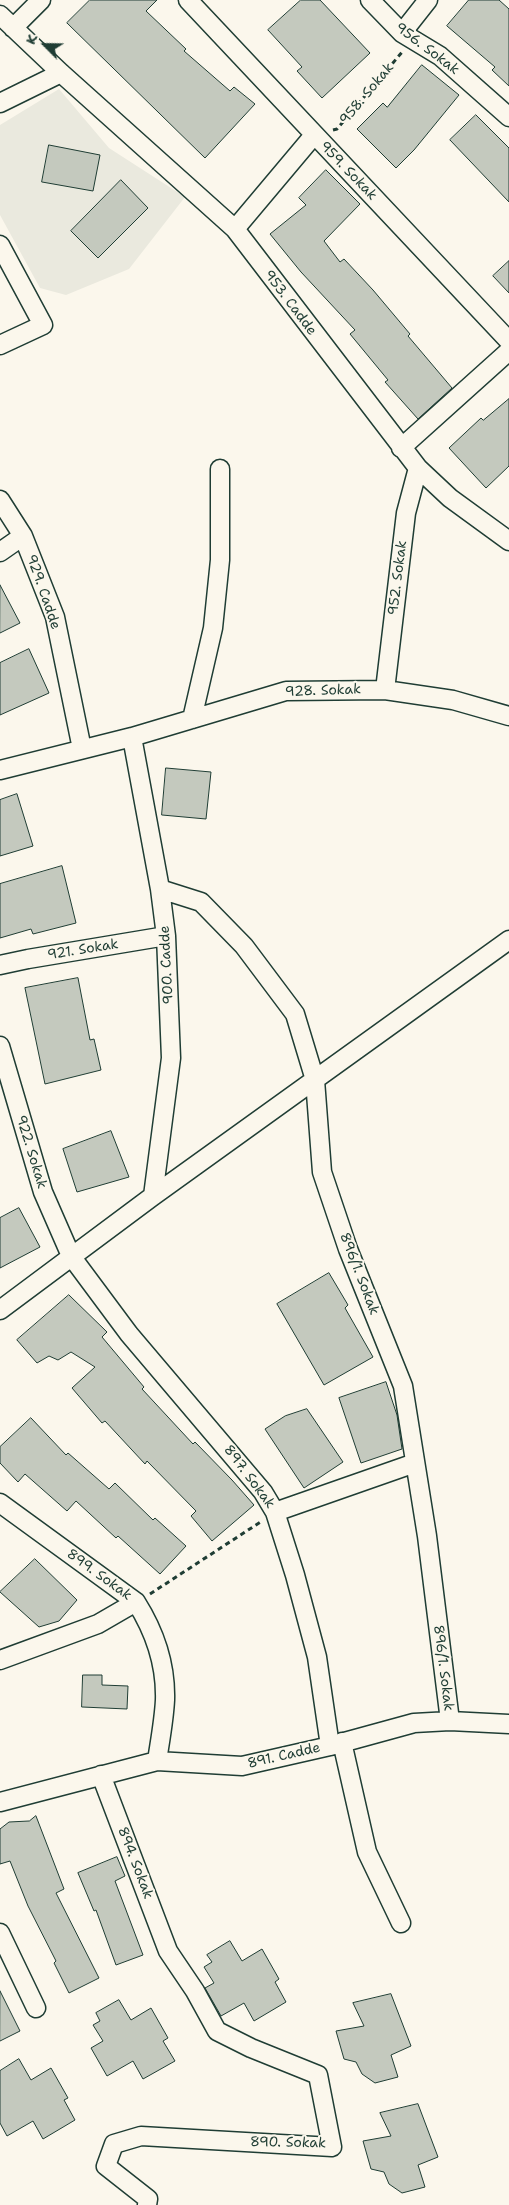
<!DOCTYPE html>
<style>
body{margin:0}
#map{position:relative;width:509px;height:2205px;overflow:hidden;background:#fbf7ec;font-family:"Shantell Sans",sans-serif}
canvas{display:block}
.north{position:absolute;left:20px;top:20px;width:50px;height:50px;-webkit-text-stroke:4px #fbf7ec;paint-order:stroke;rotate:293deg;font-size:14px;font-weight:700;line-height:20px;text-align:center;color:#1f3d34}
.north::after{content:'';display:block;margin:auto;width:18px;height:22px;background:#1f3d34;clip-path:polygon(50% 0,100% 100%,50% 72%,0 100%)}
</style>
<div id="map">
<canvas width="509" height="2205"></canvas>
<div class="north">K</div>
</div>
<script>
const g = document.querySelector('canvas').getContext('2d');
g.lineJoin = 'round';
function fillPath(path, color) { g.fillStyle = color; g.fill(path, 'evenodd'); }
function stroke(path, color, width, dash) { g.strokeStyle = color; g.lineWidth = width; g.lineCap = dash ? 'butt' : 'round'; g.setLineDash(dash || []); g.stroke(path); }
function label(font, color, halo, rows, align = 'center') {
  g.font = font + ' "Shantell Sans",sans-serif'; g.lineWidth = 4; g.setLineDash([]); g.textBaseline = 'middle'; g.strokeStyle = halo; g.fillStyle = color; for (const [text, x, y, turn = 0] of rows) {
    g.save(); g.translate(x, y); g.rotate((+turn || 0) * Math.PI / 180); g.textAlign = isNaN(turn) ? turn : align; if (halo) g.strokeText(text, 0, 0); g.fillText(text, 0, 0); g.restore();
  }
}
fillPath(new Path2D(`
 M59,89L109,148L185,197L129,269L66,295L40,288L0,215V125Z`), '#eae9de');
const building = new Path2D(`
 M90,0H157L146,11L186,49L184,51L230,91L234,87L255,104L205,158L67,23Z
 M301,0H320L370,53L322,98L297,71L302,67L268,30Z
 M469,0H499L509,9V86L492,70L495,67L447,26Z
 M422,65L459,95L414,150L396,168L357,129L383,103L387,107Z
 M476,115L509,148V202L450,140Z
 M49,145L100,155L93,191L42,182Z
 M326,170L360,204L324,241L340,262L344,259L373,290L410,334L408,336L452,388L418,419L385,382L388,380L350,334L355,330L301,272L270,234L306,205L299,198Z
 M121,180L148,208L98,258L71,231Z
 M509,261V293L493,276Z
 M509,399V466L486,488L449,448L481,418L483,420Z
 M0,585L20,623L0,633Z
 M29,649L49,693L0,715V663Z
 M166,768L211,772L206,819L162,815Z
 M17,794L33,846L0,856V800Z
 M62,866L76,923L33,934L31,929L0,938V884Z
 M78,978L90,1040L94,1039L101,1070L45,1084L25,988Z
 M111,1131L129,1177L77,1192L63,1149Z
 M19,1208L40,1247L0,1268V1218Z
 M329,1273L348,1305L345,1308L373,1357L324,1385L277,1304Z
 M69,1295L107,1332L102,1337L144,1387L142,1389L193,1444L195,1442L232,1480L254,1505L212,1541L191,1516L196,1511L147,1461L145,1464L105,1421L102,1423L72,1388L95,1367L71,1352L58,1360L49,1356L37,1363L17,1340Z
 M386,1382L397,1415L402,1449L361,1463L339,1398Z
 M307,1409L343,1462L304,1488L265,1429L285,1416Z
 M31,1418L66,1455L68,1453L109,1489L115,1483L153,1520L155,1518L186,1546L160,1574L118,1536L116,1538L76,1501L67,1511L25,1474L18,1482L0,1463V1447Z
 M35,1559L77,1600L59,1621L39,1627L0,1592Z
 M83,1675H102V1685L128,1686L127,1709L82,1707Z
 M36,1816L64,1889L56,1893L99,1978L69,1993L54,1963L56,1961L28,1906L10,1861L0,1864V1829L9,1822L29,1821Z
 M117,1857L125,1876L115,1881L143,1955L116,1965L96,1910L94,1911L78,1873Z
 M230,1941L242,1961L262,1949L279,1979L275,1982L286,2002L254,2021L244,2003L221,2016L205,1988L214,1983L204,1967L212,1962L207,1955Z
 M0,1991L20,2031L0,2041Z
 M391,1994L411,2046L391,2055L398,2077L375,2083L362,2074L356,2062L344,2059L336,2031L364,2026L353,2003Z
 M119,2000L131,2020L151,2008L168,2038L163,2041L175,2061L143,2079L133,2061L107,2076L91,2048L103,2041L93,2025L100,2021L96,2013Z
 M19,2059L31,2080L51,2068L68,2098L64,2100L75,2120L43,2139L33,2121L7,2136L0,2123V2071Z
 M418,2104L438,2157L418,2165L425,2187L402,2193L389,2184L384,2172L371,2169L363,2141L391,2136L380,2113Z`);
fillPath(building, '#c4c9be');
stroke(building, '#1f3d34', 1);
const minor = new Path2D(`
 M188,0L509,341
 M370,0L402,33L440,56L509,117
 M0,15L61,73L235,229L418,468L450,498L509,541
 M13,28L41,0
 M402,33L428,0
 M0,103L61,73
 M235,229L314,135
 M0,245L43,325L0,345
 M401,448L509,351
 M0,500L23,536L55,617L82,749
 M0,552L23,536
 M385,690L406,513L418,468
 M192,719L213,628L220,560V469
 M132,737L160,889L166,936L171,1058L153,1196
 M0,770L132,737L286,691L385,690L453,700L509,716
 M160,889L201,902L244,946L295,1014L315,1080L322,1172L348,1249L403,1386L427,1536L450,1721
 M0,965L28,959L166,936
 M0,1046L43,1192L71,1256L129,1334L263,1492L275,1512L295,1575L317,1657L330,1746
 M0,1310L153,1196L509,940
 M0,1503L136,1602C155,1632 166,1665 165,1700C164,1720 160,1741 157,1761
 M275,1512L415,1463
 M0,1660L98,1624L136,1602
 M342,1742L367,1852L401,1923
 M101,1775L168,1951L195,1991L217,2031L251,2048L318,2075L332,2147L141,2136L114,2144L106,2166L148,2199L147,2205
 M0,1802L157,1761L242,1766L330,1746L414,1723L450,1721L509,1724
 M0,1933L36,2008`);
stroke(minor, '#1f3d34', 21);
stroke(new Path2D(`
 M333,130L337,129L403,51
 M150,1594L262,1521`), '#1f3d34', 3, [5, 4]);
stroke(minor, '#fbf7ec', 18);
label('14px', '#1f3d34', '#fbf7ec', [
 ["956. Sokak",427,49,37],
 ["958. Sokak",367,94,-50],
 ["959. Sokak",348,171,46],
 ["953. Cadde",290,303,53],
 ["952. Sokak",398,578,-83],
 ["929. Cadde",43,592,71],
 ["928. Sokak",323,691,-2],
 ["921. Sokak",83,950,-9],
 ["900. Cadde",167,965,-93],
 ["922. Sokak",31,1152,73],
 ["896/1. Sokak",359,1274,69],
 ["897. Sokak",249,1477,53],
 ["899. Sokak",99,1575,36],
 ["896/1. Sokak",443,1668,83],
 ["891. Cadde",284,1756,-13],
 ["894. Sokak",135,1863,69],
 ["890. Sokak",288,2143,1]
]);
</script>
